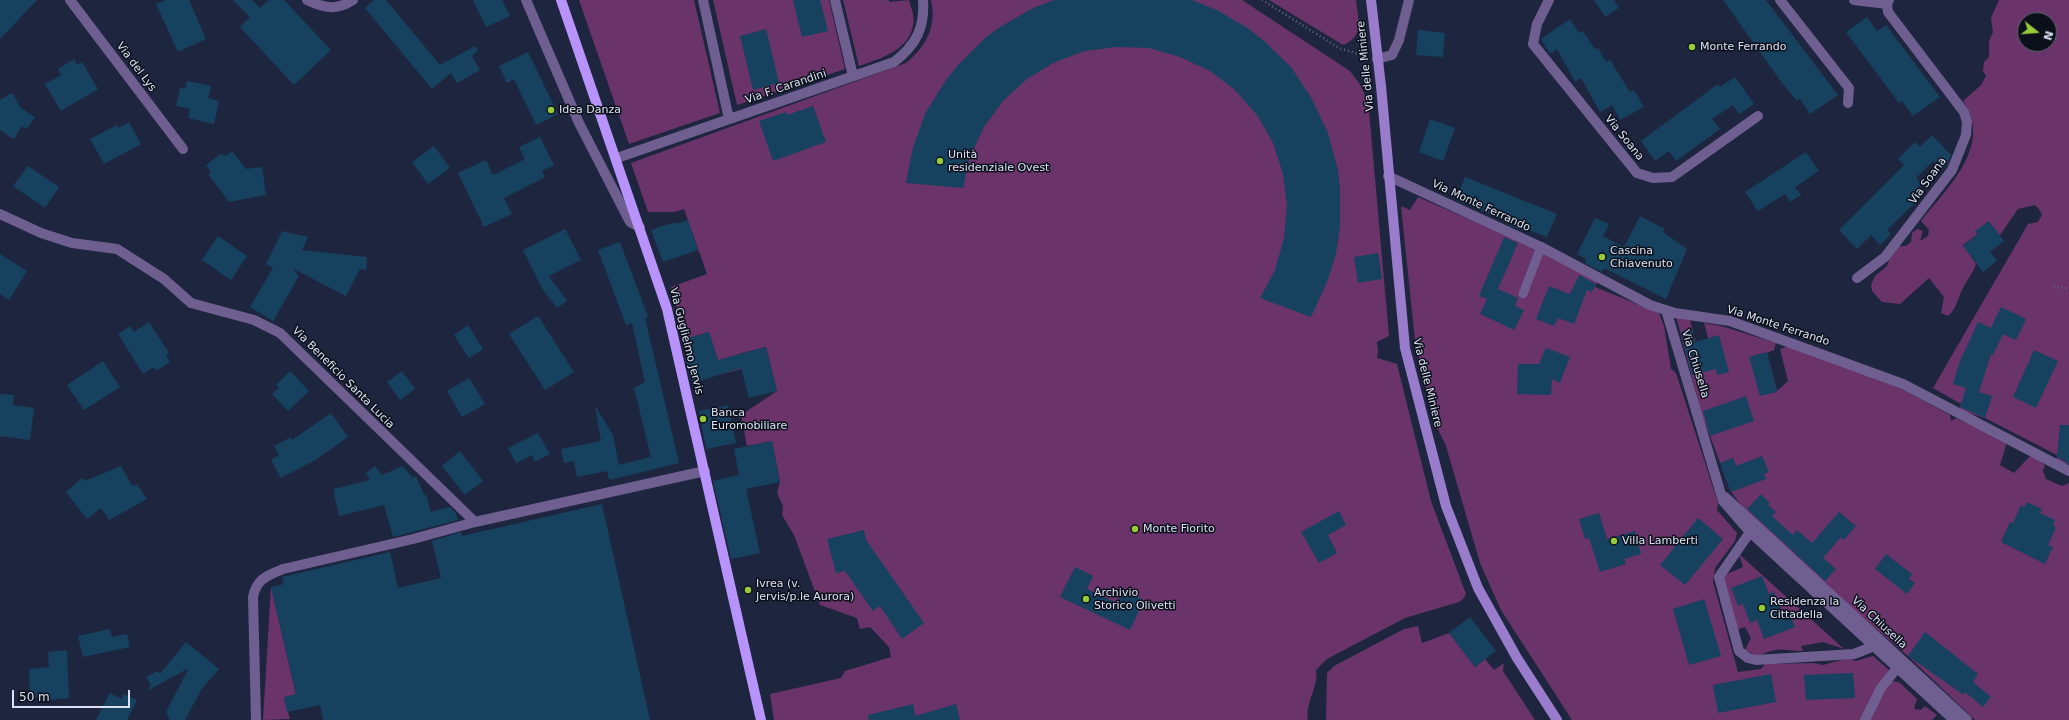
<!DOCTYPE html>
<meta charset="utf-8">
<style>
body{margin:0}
#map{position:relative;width:2069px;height:720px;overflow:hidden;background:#1e263f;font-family:"DejaVu Sans",sans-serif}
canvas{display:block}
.north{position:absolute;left:2017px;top:12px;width:40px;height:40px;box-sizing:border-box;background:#0c101b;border:1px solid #5f6471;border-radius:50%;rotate:107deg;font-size:11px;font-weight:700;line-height:16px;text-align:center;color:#dce2f3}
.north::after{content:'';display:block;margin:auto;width:14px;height:18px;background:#97cb38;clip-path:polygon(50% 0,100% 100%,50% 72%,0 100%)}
.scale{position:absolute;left:12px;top:690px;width:118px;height:18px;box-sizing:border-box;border:2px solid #dce2f3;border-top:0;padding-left:5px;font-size:12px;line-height:14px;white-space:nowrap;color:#dce2f3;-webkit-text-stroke:3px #0c101b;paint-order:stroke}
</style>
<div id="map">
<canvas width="2069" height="720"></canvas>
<div class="north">N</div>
<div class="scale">50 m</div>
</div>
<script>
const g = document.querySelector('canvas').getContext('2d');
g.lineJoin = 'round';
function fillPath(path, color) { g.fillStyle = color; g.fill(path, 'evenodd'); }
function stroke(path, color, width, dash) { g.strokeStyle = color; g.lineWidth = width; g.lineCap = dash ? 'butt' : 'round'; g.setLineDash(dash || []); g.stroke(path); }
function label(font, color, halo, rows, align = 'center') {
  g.font = font + ' "DejaVu Sans",sans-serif'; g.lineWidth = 3; g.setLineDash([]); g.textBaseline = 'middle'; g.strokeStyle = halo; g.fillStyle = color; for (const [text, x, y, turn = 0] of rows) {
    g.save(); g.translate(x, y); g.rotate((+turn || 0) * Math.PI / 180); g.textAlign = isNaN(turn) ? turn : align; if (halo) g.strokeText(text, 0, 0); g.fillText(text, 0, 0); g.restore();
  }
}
fillPath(new Path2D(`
 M579,0H694L720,113L629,144Z
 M713,0H829L845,69L737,105Z
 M843,0H889V2L909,0C911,7 915,17 913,25C909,51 879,59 859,66Z
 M931,0H1242L1350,71L1361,86L1367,101L1369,111L1389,336L1377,342L1378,352L1377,358L1397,364L1431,501L1466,594L1463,599L1459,602L1405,618L1327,659L1316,670C1319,686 1305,702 1308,720H916L913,705L876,720H774L770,694L841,678L845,671L891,657L889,647L870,627L860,629L857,618L820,605L794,535L782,515L783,506L777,493L780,482L772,441L747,446L741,415L777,391L766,347L738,354L741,369L722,374L709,332L685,339L671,287L707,274L684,209L675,212H648L631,163L906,63C926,47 937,26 931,0Z
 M1269,0H1356C1358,20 1365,36 1343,45Z
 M1999,0H2069V464L2057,462V455L1985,418L1959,410L1961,404L1933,388L2028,224L2038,222L2042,215L2039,209L2035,205L2018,209L2000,235L1975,231L1978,234L1963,245L1976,264C1973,274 1966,281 1962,290C1957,300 1957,308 1948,316L1941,313L1944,297L1929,278L1900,304L1882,302L1872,291L1871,285L1875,276L1887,266L1891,255L1899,246H1906L1911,242L1912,233L1917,229L1923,231L1920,241L1928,236L1929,230L1921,221C1947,188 1994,145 1963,101L1981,85L1986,76L1983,71L1984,62L1989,57V41L1993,32L1991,18ZM2025,20H2049V44H2025Z
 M1418,197L1519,241L1598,281L1595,287L1659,313L1664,326L1671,369L1676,373L1718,503L1717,510L1737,533L1735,541L1715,568L1713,582L1738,672L1761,669L1765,664L1814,663L1823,665L1849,658L1856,661L1873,656L1889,670L1860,720H1572L1501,610L1480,563L1446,446L1434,421L1415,341L1401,206L1410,210Z
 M1676,316L1690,320L1703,372L1716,368L1704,323L1721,326L1776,343L1774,350L1767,353L1777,391L1788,381L1780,349L1788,346L1900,388L1950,415L1951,421L1956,418L2007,442L2000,465L2014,473L2031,455L2045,465L2043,471L2046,479L2062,486L2069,483V720H1975L1908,656L1810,573L1746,511L1731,492L1701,412Z
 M1739,554L1844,649L1823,642L1801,646L1803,651C1794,651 1780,648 1771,651C1756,655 1763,660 1745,650L1751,638L1745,627L1736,630L1722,576L1743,567Z
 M271,587L296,695L284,698L290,719L263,720Z
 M1418,626L1422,643L1449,633L1475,667L1485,659L1494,670L1504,663L1503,671L1535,720H1326L1327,673L1334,666L1404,629Z
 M1891,681L1899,682L1917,699L1914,709L1921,710L1925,706L1937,715L1932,720H1870L1875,704Z`), '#6a3369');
fillPath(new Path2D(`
 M0,0H37L0,39Z
 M166,0H189L206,39L178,52L156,4Z
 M233,0H252L260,8L269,0H284L331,50L294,85L240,27L250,17Z
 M374,0H386L440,65L475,46L478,51L472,56L480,70L457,83L451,73L432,89L365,8Z
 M473,0H502L510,16L486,27Z
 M793,0H820L828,31L802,37Z
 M1054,0H1192L1217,10L1249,29L1264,41L1291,67L1312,99L1328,133L1338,170L1340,189V227L1336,254L1327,282L1311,317L1260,298L1275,270L1284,238L1287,206L1283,174L1273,143L1257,115L1235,90L1210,71L1180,57L1149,48L1117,47L1085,51L1055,62L1027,79L1003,101L984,127L970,157L963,188L906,183L913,147L926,112L946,80L958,65L985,38L1000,27L1033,8Z
 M1594,0H1614L1619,8L1605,17Z
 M1723,0H1766L1838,95L1810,114L1800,99L1797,101L1782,83Z
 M1867,17L1877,31L1886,25L1940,97L1913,116L1902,101L1899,103L1846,32Z
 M1570,19L1579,33L1583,31L1595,49L1598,48L1606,62L1610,60L1630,92L1634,90L1644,107L1620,120L1612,105L1600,112L1581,78L1575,82L1557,49L1550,54L1541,39Z
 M766,29L779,83L753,90L740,36Z
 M1418,30L1445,33L1443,57L1416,55Z
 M528,52L558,114L536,125L514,79L507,83L499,66Z
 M74,59L77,65L82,62L98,89L61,111L45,84L61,75L58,69Z
 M1735,77L1754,104L1739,114L1733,105L1712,119L1720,129L1676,161L1669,151L1655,161L1641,141L1718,84L1720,87Z
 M187,81L211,86L208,98L219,101L214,124L188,118L190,109L176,106L180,88L185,89Z
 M12,93L21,108L35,117L27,129L22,126L14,139L0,130V100Z
 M813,106L826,142L773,161L759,121L786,112L787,115Z
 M1430,119L1455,128L1443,161L1419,152Z
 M129,122L141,144L104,164L90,139L117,125L119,128Z
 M1932,135L1951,155L1948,163L1941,170L1933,161L1916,178L1921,184L1909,197L1915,203L1887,230L1891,234L1880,245L1871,235L1857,249L1839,230L1904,165L1898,159L1915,142L1920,147Z
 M540,137L554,165L542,171L545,177L504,198L512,214L484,227L458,173L486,160L493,175L525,159L519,147Z
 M434,146L450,168L428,184L412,162Z
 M232,151L246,169L262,167L266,195L229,202L208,174L211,172L206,165L220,154L226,156Z
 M1806,152L1819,171L1795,187L1801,195L1790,202L1785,194L1758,211L1745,192Z
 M28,166L59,187L45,208L13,186Z
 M1465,177L1557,214L1547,237L1524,228L1523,231L1509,225L1510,223L1456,200Z
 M1640,216L1665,229L1663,232L1687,249L1666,299L1604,268L1602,272L1585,263L1586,259L1577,254L1595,218L1609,224L1603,236L1624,247Z
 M688,220L698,250L663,262L651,230L675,222L676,224Z
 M1989,221L2004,241L1990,252L1997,261L1983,272L1963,246L1978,234L1975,231Z
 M565,229L581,260L549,276L567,301L557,308L543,290L523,250Z
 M282,231L308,237L302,250L367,257L366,270L360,269L346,296L292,268L299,276L273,321L250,307L273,268L266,264Z
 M218,236L247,256L231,280L202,260Z
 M1504,237L1518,243L1498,289L1518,298L1515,306L1524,310L1514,330L1480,314L1487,299L1479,296Z
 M620,242L648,317L645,318L679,463L609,480L607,471L577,477L574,461L564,463L561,449L601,441L595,406L613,435L619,465L651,457L634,388L645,382L632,323L626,325L598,250Z
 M1378,253L1382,279L1358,283L1354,257Z
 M0,254L27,271L9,300L0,294Z
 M1579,275L1596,284L1592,292L1587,290L1574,324L1558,318L1554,326L1536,319L1549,286L1570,294Z
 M2001,307L2026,319L2016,340L2003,334L1993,355L1991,354L1979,392L1992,396L1985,418L1960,407L1966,388L1953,384L1960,361L1978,322L1991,328Z
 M538,316L574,372L545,390L509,334Z
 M149,322L169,353L166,355L170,362L156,371L154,367L143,374L118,334L130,326L134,332Z
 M468,325L483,349L469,358L454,335Z
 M1692,329L1695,342L1719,335L1729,372L1717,375L1716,369L1692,375L1681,332Z
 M709,332L718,360L766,347L777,391L749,398L741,368L693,383L685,358L690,357L685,339Z
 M1546,348L1570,357L1560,383L1552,379L1551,395L1517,394L1518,364H1539Z
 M2034,350L2058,361L2036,408L2013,397Z
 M1767,352L1777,392L1760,396L1749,357Z
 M103,361L120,387L84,410L67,385Z
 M290,371L309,391L288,411L272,394L279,388L276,385Z
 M402,371L415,389L400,400L387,382Z
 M469,378L485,404L462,417L447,391Z
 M0,394L14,395L13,405L34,408L30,440L0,436Z
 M1746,396L1754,421L1710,436L1703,411Z
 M728,405L736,443L706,449L699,411Z
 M331,413L348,437L317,459L281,478L271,460L279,455L274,446L291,437L292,440Z
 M2060,425H2069V464L2057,457Z
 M538,433L550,454L535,462L532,455L516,463L508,448Z
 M772,441L780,482L746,489L760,553L731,559L713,481L739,475L734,449Z
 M460,451L483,481L465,495L442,466Z
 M1762,456L1769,472L1764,474L1766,479L1731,492L1720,463L1733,458L1736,466Z
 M121,466L132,486L137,484L147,499L109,520L101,508L87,519L66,492L82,478L85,481Z
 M375,466L382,475L403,466L413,478L416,476L424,495H426L431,512L450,507L455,512L458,520L393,537L384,505L339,516L333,489L370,480L366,473Z
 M1761,494L1770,503L1768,505L1776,512L1772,516L1793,535L1797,530L1812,543L1839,512L1856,526L1844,540L1841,537L1823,558L1836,569L1825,581L1747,509Z
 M2027,502L2042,509L2040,513L2055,520L2053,525L2056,527L2048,545L2053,547L2045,564L2001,542L2010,522L2013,523L2021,505L2025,507Z
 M602,504L650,720H323L320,705L287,712L284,697L296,694L271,587L284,584L282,577L390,552L398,588L441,578L432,541L461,532L462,536Z
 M1339,511L1346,525L1328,535L1337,553L1319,563L1301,532Z
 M1599,513L1607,539L1635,531L1641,554L1624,559L1626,564L1600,572L1589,538L1585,539L1579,519Z
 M1698,518L1723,539L1685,585L1660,565Z
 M864,530L866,540L924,623L902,639L880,606L873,611L845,571L836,573L827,539Z
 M1886,554L1912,574L1909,579L1915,583L1907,594L1875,569Z
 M1075,567L1093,576L1087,589L1117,603L1123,590L1144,600L1130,630L1060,597Z
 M1762,576L1769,594L1774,592L1781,611L1788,609L1795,627L1764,639L1757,620L1750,623L1743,604L1738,606L1731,588Z
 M1704,599L1721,656L1689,665L1673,609Z
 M1470,617L1496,651L1475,667L1449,633Z
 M110,629L112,637L127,634L130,647L83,657L78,636Z
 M1925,632L1978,674L1973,682L1991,697L1983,707L1965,692L1964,695L1908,656Z
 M186,642L219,669L201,690L185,720H170L166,712L189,668L147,691L151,685L146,677L158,671L160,674Z
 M67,650L69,698L48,700V696L30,698L29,669L49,667L48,652Z
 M1853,673L1855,698L1806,700L1804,675Z
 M1771,674L1776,702L1718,713L1713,685Z
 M110,693L121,699L124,694L137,700L127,720H96Z
 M913,704L915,716L956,704L960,720H869L868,715Z`), '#164260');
stroke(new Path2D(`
 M1262,0L1339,48L1365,56
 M2054,286L2069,289`), '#60687e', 2.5, [1, 3]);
stroke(new Path2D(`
 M1523,294L1541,247`), '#6f5e90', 9);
stroke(new Path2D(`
 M70,0L183,149
 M307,0C324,8 337,11 353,0
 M526,0L579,123L630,222L640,227
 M703,0L729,119
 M835,0L853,76
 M1549,0L1537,24L1533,44L1637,173L1653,178L1672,177L1758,116
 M1780,0L1849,88L1848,103
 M1854,0L1887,4
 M1377,59L1392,55L1399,40L1409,0
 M617,158L894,62C916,45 925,28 923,0
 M1388,176L1541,247L1650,305L1675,313L1730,321L1903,384L2069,471
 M0,214L41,233L72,243L117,249L164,279L191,303L254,320L280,333L475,522
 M1857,278L1885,257L1952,170L1966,135L1967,122L1964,112L1888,12L1887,4L1889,0
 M1666,310L1723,501L1750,532L1954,720
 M1725,497L1967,720
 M1750,532L1719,577L1739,651L1748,658L1756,660L1854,654L1874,646
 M256,720L253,597C256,579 268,575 283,569L413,539L475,522L705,471
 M1865,720L1881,688L1897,668`), '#6f5e90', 10);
stroke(new Path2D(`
 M1371,0L1381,86L1405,348L1446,506L1478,588L1517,658L1557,720`), '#997ccc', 10);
stroke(new Path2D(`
 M561,0L667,309L761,720`), '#b893fb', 10);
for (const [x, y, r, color] of [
 [1692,47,4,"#97cb38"],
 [551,110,4,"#97cb38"],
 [940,161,4,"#97cb38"],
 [1602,257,4,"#97cb38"],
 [703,419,4,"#97cb38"],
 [1135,529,4,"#97cb38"],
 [1614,541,4,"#97cb38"],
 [748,590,4,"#97cb38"],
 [1086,599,4,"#97cb38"],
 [1762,608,4,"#97cb38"]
]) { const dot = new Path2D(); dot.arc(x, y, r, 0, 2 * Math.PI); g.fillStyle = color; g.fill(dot); stroke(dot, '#0c101b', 1.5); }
label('11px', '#dce2f3', '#0c101b', [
 ["Monte Ferrando",1700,47],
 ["Idea Danza",559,110],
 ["Unità",948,155],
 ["residenziale Ovest",948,168],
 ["Cascina",1610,251],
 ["Chiavenuto",1610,264],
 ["Banca",711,413],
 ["Euromobiliare",711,426],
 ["Monte Fiorito",1143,529],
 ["Villa Lamberti",1622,541],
 ["Ivrea (v.",756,584],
 ["Jervis/p.le Aurora)",756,597],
 ["Archivio",1094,593],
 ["Storico Olivetti",1094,606],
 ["Residenza la",1770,602],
 ["Cittadella",1770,615]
], 'left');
label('11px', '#dce2f3', '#0c101b', [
 ["Via delle Miniere",1366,66,-96],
 ["Via del Lys",136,67,53],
 ["Via F. Carandini",786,87,-19],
 ["Via Soana",1624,138,51],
 ["Via Soana",1928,181,-54],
 ["Via Monte Ferrando",1481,206,25],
 ["Via Monte Ferrando",1778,326,18],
 ["Via Guglielmo Jervis",686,341,76],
 ["Via Chiusella",1695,364,73],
 ["Via Beneficio Santa Lucia",343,378,45],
 ["Via delle Miniere",1427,383,76],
 ["Via Chiusella",1879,623,43]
]);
</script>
